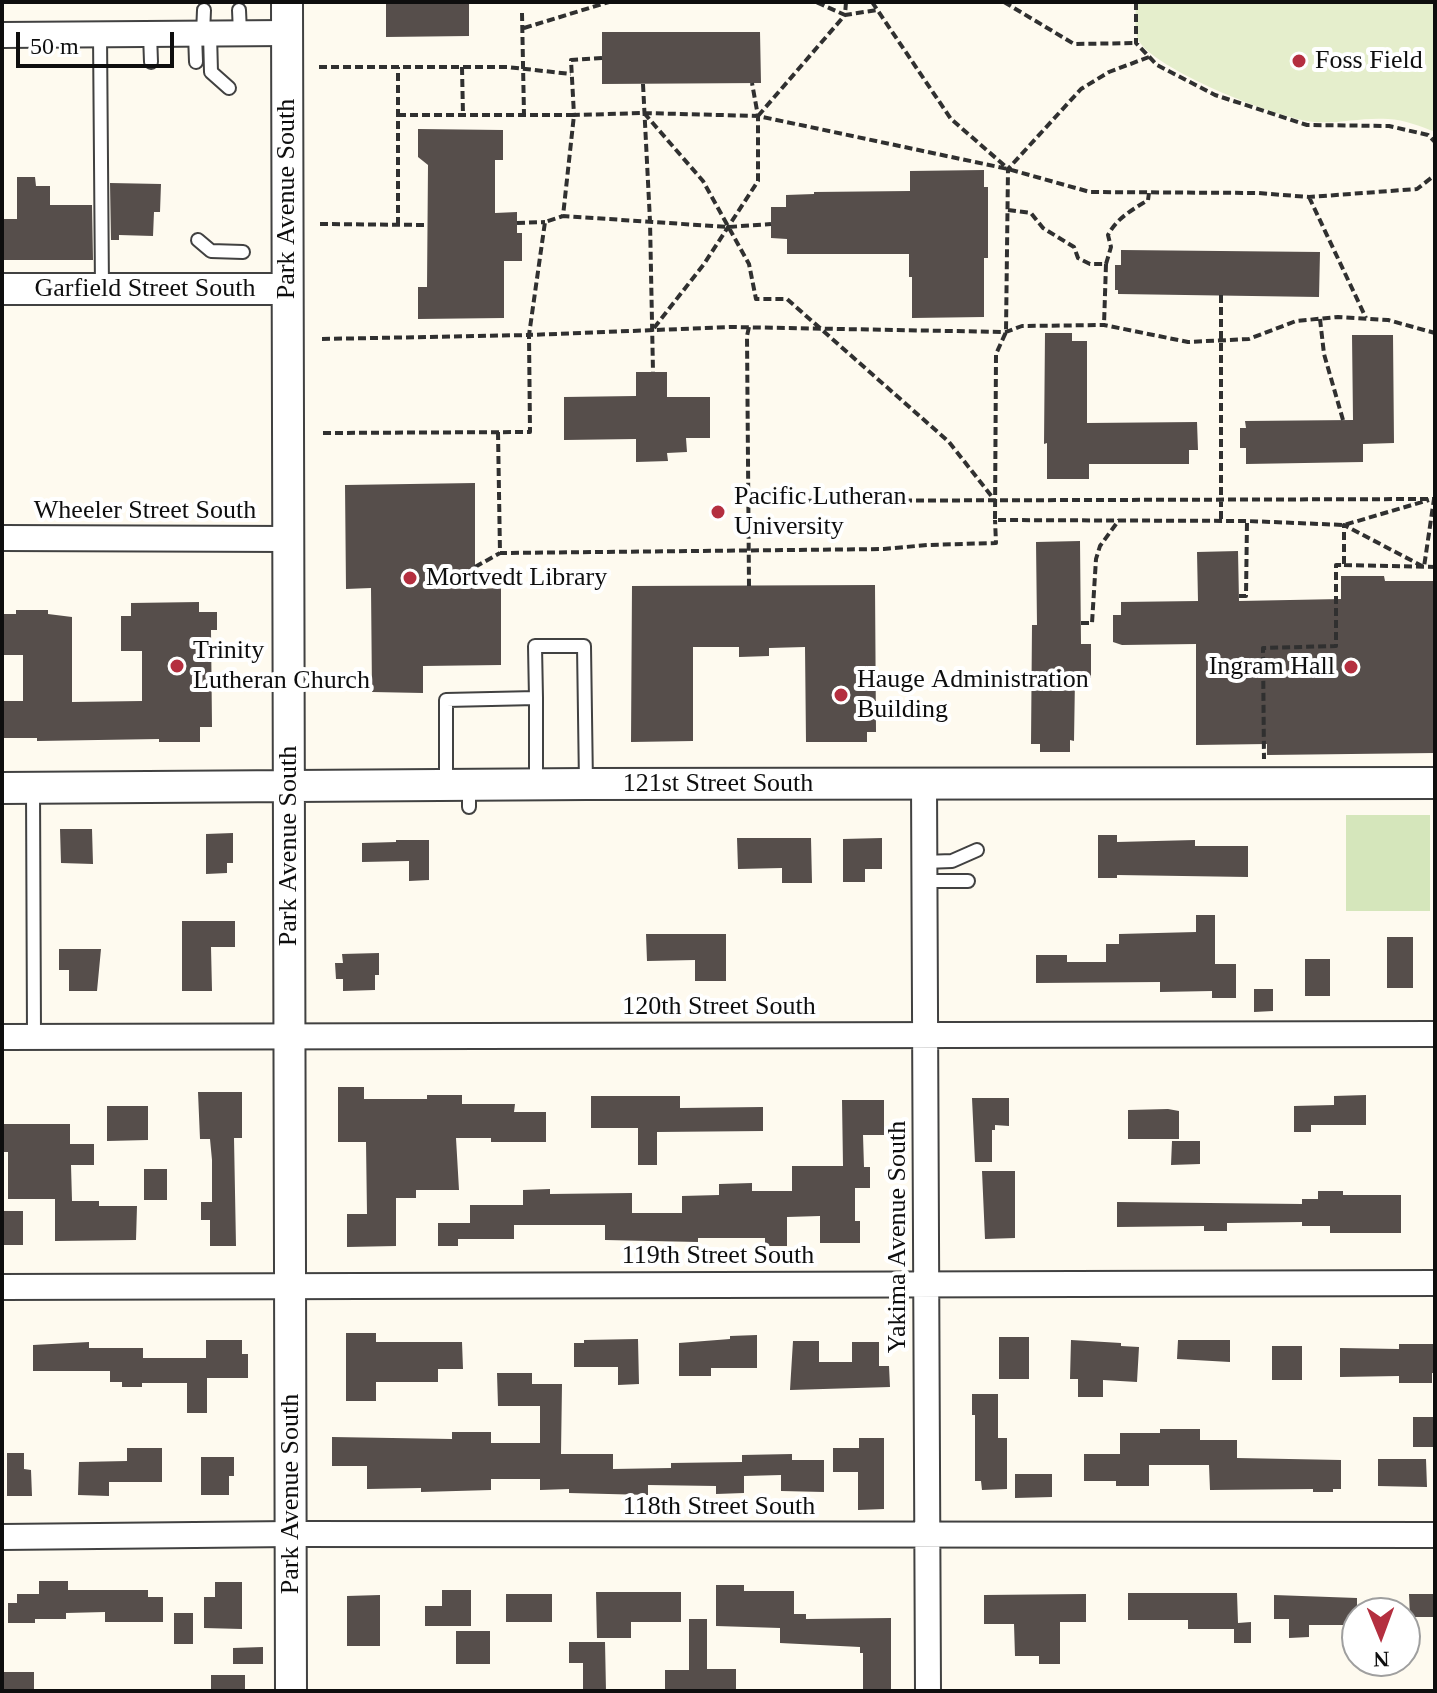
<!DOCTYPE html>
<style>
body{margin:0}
#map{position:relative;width:1437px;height:1693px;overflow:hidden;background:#fefaef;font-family:"Times New Roman",serif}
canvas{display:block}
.frame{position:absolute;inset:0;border:4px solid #0e0e0e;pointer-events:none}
.north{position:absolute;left:1341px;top:1597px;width:80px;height:80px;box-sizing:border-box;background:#fff;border:2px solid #9f9f9f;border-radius:50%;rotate:179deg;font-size:22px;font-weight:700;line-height:32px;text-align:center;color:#0e0e0e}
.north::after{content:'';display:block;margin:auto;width:28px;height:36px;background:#b42f3f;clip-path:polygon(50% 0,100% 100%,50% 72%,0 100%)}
.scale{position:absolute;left:16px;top:32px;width:158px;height:36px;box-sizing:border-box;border:4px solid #0e0e0e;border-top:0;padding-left:10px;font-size:24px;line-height:28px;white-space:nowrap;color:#0e0e0e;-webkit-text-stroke:6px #fff;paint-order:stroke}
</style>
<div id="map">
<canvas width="1437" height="1693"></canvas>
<div class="frame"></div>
<div class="north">N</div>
<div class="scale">50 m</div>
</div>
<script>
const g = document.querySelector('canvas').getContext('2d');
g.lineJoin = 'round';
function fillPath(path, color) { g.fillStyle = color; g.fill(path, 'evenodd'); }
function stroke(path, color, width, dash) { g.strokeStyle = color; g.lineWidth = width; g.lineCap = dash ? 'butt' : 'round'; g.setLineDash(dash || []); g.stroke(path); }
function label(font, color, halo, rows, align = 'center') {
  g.font = font + ' "Times New Roman",serif'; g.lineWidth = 8; g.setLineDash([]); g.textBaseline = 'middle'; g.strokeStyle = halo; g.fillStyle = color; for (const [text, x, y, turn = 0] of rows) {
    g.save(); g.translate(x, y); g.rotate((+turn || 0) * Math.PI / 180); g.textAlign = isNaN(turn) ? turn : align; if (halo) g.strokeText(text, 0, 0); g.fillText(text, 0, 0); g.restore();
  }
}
fillPath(new Path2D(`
 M1346,815H1430V911H1346Z`), '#d5e6bb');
fillPath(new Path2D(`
 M1136,2H1435V132C1420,126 1405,120 1388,119C1363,117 1338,124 1314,122C1278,119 1162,72 1141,44C1133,34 1136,14 1136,2Z`), '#e5eecc');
fillPath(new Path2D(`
 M386,2H469V36L386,37Z
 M602,32H760L761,83L602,84Z
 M418,129L503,130V160H495V213L517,212V233H522V261H504V318L418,319V287H427L428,165L418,157Z
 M984,170V187H988V258H984V317L912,318V277H909V254H787V239L771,238V207H786V195L814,194V192L910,191V171Z
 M17,177H35L36,186H50V205H92L93,260H2V219H17Z
 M110,183L161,184L160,212H154L153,236L119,235V240H111Z
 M1121,250L1320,252L1319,297L1118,294V290H1115V265H1121Z
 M1045,333H1072V341H1087V423L1197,422L1198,450H1189V464H1089V479H1047V443L1044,444Z
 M1352,335H1393L1394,443L1363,444V462L1246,464V448H1240V428H1246L1245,421L1353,420Z
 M636,372H667V397H710V438H686L687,452L667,453L668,461L636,462V439L564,440V397L636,396Z
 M475,483V589L501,588V665L423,666V693L372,692L371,588L346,589L345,485Z
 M1080,541L1081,644H1091V678H1075L1074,741L1070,740V752H1040V744H1031L1032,625H1037L1036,542Z
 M1238,551L1239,601L1341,599V576H1384L1385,581H1435V753L1267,755V744L1196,745V644L1122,645L1113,642V615H1121V602L1198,601L1197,552Z
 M875,585L876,732H867V742H806L805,647L769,648V656L739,657V647H693V741L631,742L632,586Z
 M199,602V612H217V630H211L212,727H200V742H159V739L37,741V738H2V701H23V655H2V614H16V610H48V614L72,617V702L142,701V651H121V616H131V603Z
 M60,829H92L93,864L61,863Z
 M233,833V863H227V873L206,874V834Z
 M1098,835H1117V842L1195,840V846H1248V877L1117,875V878H1098Z
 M737,838H811L812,883H782V868L738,869Z
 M882,838V869H865V882H843V839Z
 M396,840H429V880L409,881V861L362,862V843L396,842Z
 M1196,915H1215V964H1236V998H1212V991L1160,992V982L1036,983V955H1067V962H1106V944H1119V934L1196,932Z
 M182,921H235V947H211L212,991H182Z
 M646,934H726V981H695V960L647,961Z
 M1387,937H1413V988H1387Z
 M59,949H101L97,991H69V970H59Z
 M379,953V975H375V990L343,991V979H336L335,963H343L342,954Z
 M1305,959H1330V996H1305Z
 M1254,989H1273V1011L1254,1012Z
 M338,1087H364V1099H427V1095H462V1104H515L514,1112H546V1142H491V1138H456L459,1190H416V1198H396V1246L347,1247V1214H367L366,1142H338Z
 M198,1092H242V1138H234L236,1246H210V1220H201V1202H212V1160L210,1139H200Z
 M1366,1095V1125H1311V1132H1294V1106L1334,1105V1096Z
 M591,1096H680V1108L763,1107V1131L657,1132V1165H638V1128H591Z
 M972,1098H1009V1126L995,1125V1130H992V1162H975Z
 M842,1100H884V1135H863L864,1167H870V1188H855V1221H860V1243H820V1216L787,1217V1246H765V1238H698V1242L605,1240V1225H514V1239H458V1246H438V1223H470V1205H523V1190L550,1189V1194L632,1193V1213H682V1196L719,1195V1184L752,1183V1191H792V1166H843Z
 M107,1106H148V1140L107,1141Z
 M1168,1109L1179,1111V1139H1128V1110Z
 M2,1124H70V1144H94V1165H71L72,1201H99V1206H137L136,1240L55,1241V1199H8V1152H2Z
 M1172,1141H1200V1164L1171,1165Z
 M144,1169H167V1200H144Z
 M982,1171H1015V1238L985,1239Z
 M1318,1191H1343V1195H1401V1233H1330V1226H1302V1222L1227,1223V1231H1204V1226L1117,1227V1202L1302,1204V1199H1318Z
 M2,1211H23V1245H2Z
 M346,1333H376V1342H462L463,1369H438V1382H376V1401H346Z
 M757,1335V1368H711V1376H679V1343L730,1339V1336Z
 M999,1337H1029V1379H999Z
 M638,1339L639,1384L618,1385V1367H574V1343H584V1340Z
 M206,1340H242V1354H248V1378H207V1413H187V1383H142V1387H122V1382H110V1371H33V1345L89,1342V1348H143V1358H206Z
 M1071,1340L1121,1343V1346L1139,1347L1137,1382L1103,1380V1397H1078V1379H1070Z
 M1178,1340H1230V1362L1177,1359Z
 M793,1341H819V1362H852V1342H879V1366H889L890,1387L790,1390Z
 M1399,1344H1435V1373H1432V1383H1399V1376L1340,1377V1348L1399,1349Z
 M1272,1346H1302V1380H1272Z
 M497,1373H532V1384H562L561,1454H613V1469L671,1468V1463L742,1462V1455L792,1454V1460H824V1492L781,1491V1475L744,1476V1493L716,1494V1486L648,1485V1495L569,1493V1489L540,1490V1479H491V1490L421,1492V1488L367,1489V1466H332V1437L452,1439V1432H491V1443H540V1406H498Z
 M972,1394H998V1438H1007V1489L982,1490L981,1481H975V1415H972Z
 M1413,1417H1435V1447H1413Z
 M1160,1429H1200V1440H1237V1458L1341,1460V1489H1333V1492H1313V1489L1210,1490L1209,1465H1149V1486H1116V1481H1084V1454H1120V1433H1160Z
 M859,1438H884V1509L858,1510V1472H833V1448H859Z
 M127,1448H162V1482H109V1496L78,1495L79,1462L127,1461Z
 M7,1453H24V1469L31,1470L32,1496H7Z
 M201,1457H234V1476H229V1495H201Z
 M1378,1459H1426L1427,1487L1378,1486Z
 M1015,1474H1052V1497L1015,1498Z
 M39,1581H68V1590H148V1597H163V1622H105V1612L66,1613V1619H35V1623H8V1603H17V1594H39Z
 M215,1582H242V1629L204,1628V1597H215Z
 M716,1585H744V1591H794V1614H806V1619L891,1618V1691H863V1653H860V1647L780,1643V1628L716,1626Z
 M442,1590H471V1626H425V1606H442Z
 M596,1592H681V1622H631V1638H597Z
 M1128,1593H1237L1238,1623L1251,1622V1643H1234V1629H1188V1620H1128Z
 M506,1594H552V1622H506Z
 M1086,1594V1622H1060V1664H1039V1656H1015L1014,1624H984V1595Z
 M1409,1594H1435V1617H1410Z
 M380,1595V1646H347V1596Z
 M1274,1595L1357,1598V1625H1309V1637L1289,1638V1619H1274Z
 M174,1613H193V1644H174Z
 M689,1619H707V1669H736V1691L665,1689V1670H689Z
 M456,1631H490V1664H456Z
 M569,1642H605L606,1691H583V1663H569Z
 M263,1647V1664H233V1648Z
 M4,1672H34V1691H4Z
 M211,1675H245V1691H211Z`), '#564e4b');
const service = new Path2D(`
 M239,10L240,33
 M100,34L102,289
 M150,34L151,62
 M195,34L196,62
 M203,34L204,10
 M210,34L211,72L229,88
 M198,240L211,251L243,252
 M536,698V783
 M446,785V700L536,698L535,646H584L586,784
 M469,785V807
 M33,787L34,1036
 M924,862L952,861L977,850
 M924,881H968`);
const minor = new Path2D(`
 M2,35L287,33
 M2,538L288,539
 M924,783L928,1691
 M2,1037L1435,1034
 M2,1287L1435,1283
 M2,1537L291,1534L1435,1535`);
const tertiary = new Path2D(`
 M287,2L291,1691
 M2,289H287
 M2,788L586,784L1435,783`);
stroke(service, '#414141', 16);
stroke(minor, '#414141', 28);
stroke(tertiary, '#414141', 34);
stroke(new Path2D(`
 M846,2L845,15L877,10
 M872,2L951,119L1005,166
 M1004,2L1074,44L1136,43
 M1136,2V43L1157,65L1215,95L1307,125L1389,126L1428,135L1435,142
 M522,13L524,115
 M524,28L609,2
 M1149,57L1109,72L1081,89L1008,169L1006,332L996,354L995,520L1247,521L1344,525L1429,500
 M602,58L571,60L574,115L644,113L758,116L1008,169L1090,192L1258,193L1309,197L1417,189L1435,175
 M319,67H507L571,74
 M462,67L463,115
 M643,84L650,221L653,372
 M644,113L703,181L749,264L756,299H787L949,442L993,498
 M398,115H574L563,216L728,227L771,224
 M758,116L845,15L816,2
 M1309,197L1366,318
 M1008,210L1031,213L1043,228L1074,247L1078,258L1090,264H1106L1104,325
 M517,223L545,222
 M320,224L427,225
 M398,225V67
 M1106,264L1111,247L1108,235C1117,218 1132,210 1148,200L1149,193
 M1221,295V521
 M1320,319L1324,354L1343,420
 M749,327L747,336L749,586
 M654,328L704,264L758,181V116L752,83
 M322,339L529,335L545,222L563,216
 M498,432L500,553L884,549L927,545L996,543L995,520
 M323,433L530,432L529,335L731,327L1006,332L1022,326L1104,325L1188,342L1249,339L1296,321L1338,317L1388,320L1435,333
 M748,501L1434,499L1424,567L1344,525V565H1336V646L1263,648L1264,759
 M1344,565L1435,567
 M475,567L500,553
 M1239,596H1246L1247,521
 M1081,623H1092L1096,559L1100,546L1119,520`), '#303030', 4, [8, 4]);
stroke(service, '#fff', 12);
stroke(minor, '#fff', 24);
stroke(tertiary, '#fff', 30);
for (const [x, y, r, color] of [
 [1299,61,8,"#b42f3f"],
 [718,512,8,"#b42f3f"],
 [410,578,8,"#b42f3f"],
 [177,666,8,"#b42f3f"],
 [1351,667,8,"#b42f3f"],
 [841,695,8,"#b42f3f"]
]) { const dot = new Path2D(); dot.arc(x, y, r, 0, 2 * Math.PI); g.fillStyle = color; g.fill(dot); stroke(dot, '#fff', 3); }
label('26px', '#0e0e0e', '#fff', [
 ["Foss Field",1315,61],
 ["Pacific Lutheran",734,497],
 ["University",734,527],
 ["Mortvedt Library",426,578],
 ["Trinity",193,651],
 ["Lutheran Church",193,681],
 ["Ingram Hall",1335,667,"right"],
 ["Hauge Administration",857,680],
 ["Building",857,710]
], 'left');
label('26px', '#0e0e0e', '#fff', [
 ["Park Avenue South",287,199,-90],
 ["Garfield Street South",145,289],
 ["Wheeler Street South",145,511],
 ["121st Street South",718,784],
 ["Park Avenue South",289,846,-90],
 ["120th Street South",719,1007],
 ["Yakima Avenue South",898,1237,-90],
 ["119th Street South",718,1256],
 ["Park Avenue South",291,1494,-90],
 ["118th Street South",719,1507]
]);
</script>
